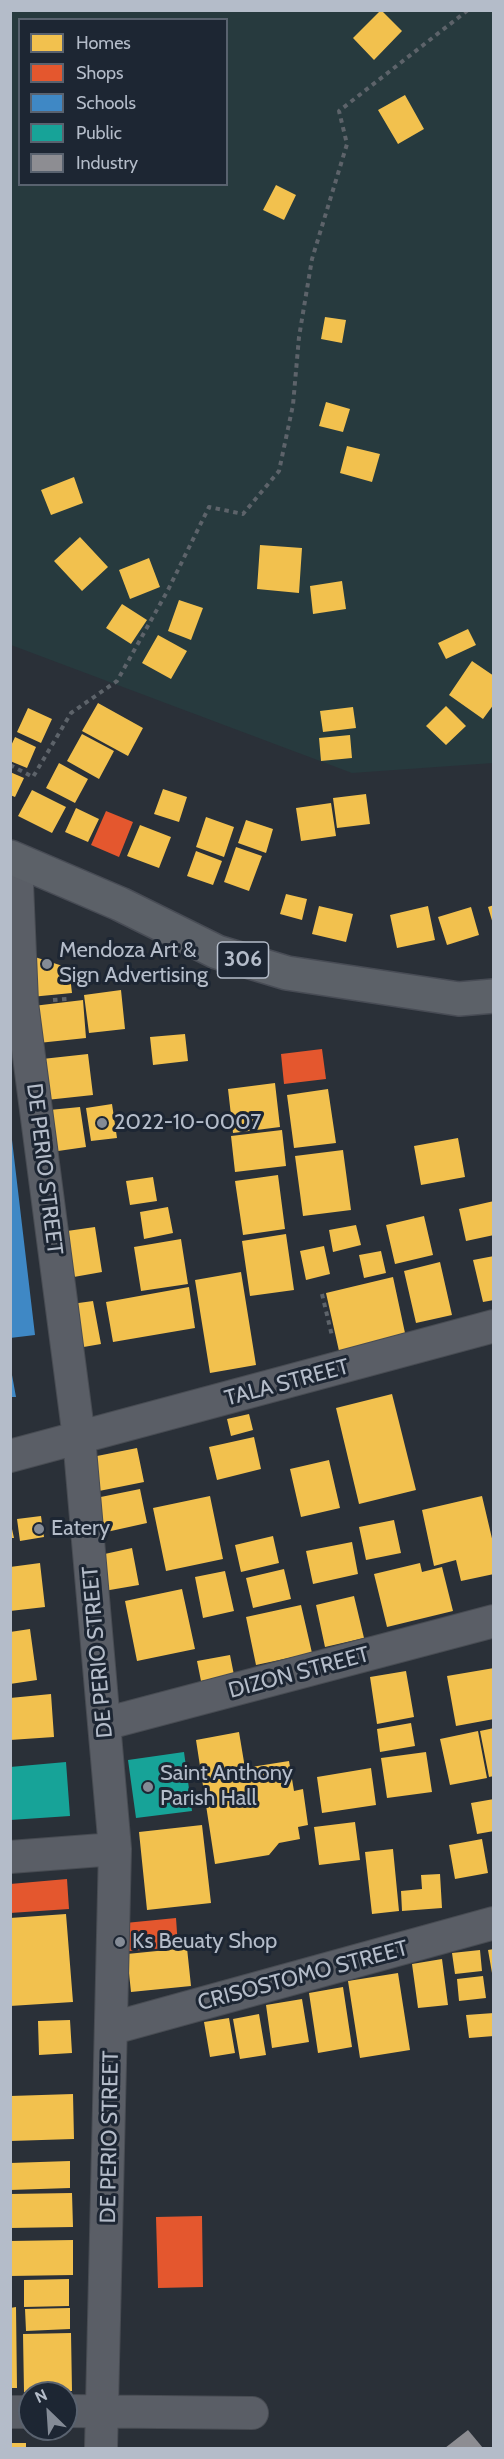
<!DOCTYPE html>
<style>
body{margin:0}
#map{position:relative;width:504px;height:2459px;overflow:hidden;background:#2a3038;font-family:Cabin,sans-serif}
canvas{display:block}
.frame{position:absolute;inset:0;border:12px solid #b4bcc9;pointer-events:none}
.legend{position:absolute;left:18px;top:18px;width:210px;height:168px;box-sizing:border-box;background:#1d2633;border:2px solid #59626f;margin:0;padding:8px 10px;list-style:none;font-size:18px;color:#b4bcc9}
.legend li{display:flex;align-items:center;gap:12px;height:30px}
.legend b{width:30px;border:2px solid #59626f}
.north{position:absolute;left:18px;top:2381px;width:60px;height:60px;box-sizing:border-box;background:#1d2633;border:2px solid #59626f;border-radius:50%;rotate:335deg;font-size:16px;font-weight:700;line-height:24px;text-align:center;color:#b4bcc9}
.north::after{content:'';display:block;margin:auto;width:21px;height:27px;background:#848b96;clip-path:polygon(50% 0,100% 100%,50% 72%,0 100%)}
</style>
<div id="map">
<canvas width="504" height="2459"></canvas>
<div class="frame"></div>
<ul class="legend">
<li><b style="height:16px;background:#f2c14e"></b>Homes</li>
<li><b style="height:16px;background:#e4572e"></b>Shops</li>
<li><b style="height:16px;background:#3f88c5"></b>Schools</li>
<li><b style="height:16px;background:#17a398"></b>Public</li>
<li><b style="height:16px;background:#8d8d92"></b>Industry</li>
</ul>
<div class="north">N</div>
</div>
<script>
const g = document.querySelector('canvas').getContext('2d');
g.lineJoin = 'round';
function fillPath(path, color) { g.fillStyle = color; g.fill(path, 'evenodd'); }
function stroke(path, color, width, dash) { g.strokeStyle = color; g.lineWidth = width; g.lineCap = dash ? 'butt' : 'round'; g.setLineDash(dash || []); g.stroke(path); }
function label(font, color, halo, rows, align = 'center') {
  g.font = font + ' Cabin,sans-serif'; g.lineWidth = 6; g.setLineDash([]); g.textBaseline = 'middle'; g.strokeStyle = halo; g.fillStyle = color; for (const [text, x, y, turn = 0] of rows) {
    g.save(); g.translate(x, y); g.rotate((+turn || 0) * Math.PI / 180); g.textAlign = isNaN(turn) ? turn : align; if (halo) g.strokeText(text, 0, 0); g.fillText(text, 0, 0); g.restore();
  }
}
fillPath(new Path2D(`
 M11,11H493V763L352,773L11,645ZM20,20H226V184H20Z`), '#273a3e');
fillPath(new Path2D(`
 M381,10L402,31L374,60L353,38Z
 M405,95L424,129L398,144L378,110Z
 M276,185L296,195L284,220L263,210Z
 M325,317L346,320L342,343L321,339Z
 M326,402L350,409L343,432L319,426Z
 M347,446L380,454L372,482L340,473Z
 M74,477L83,503L51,515L41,490Z
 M80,537L108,567L82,591L54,561Z
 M260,545L302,548L299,593L257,589Z
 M149,558L160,587L130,599L119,570Z
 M342,581L346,609L313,614L310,586Z
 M179,600L203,608L191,640L168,631Z
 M122,604L147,620L131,644L106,628Z
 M468,629L476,645L446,659L438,643Z
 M158,635L187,651L171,679L142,663Z
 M472,661L494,676V704L483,719L449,695Z
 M98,703L143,728L128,756L82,731Z
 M446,706L466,726L446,745L426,726Z
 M353,707L356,728L323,732L320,711Z
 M28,708L52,719L41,743L17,732Z
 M82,734L114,751L99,779L67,761Z
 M350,735L352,758L321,761L319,738Z
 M15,737L36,747L27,768L10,761V748Z
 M59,763L88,779L75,803L46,788Z
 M10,772L24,778L15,797L10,795Z
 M163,789L187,797L179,822L154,814Z
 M32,790L66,807L52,833L18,816Z
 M366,794L370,824L337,828L333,798Z
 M331,803L336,836L301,841L296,808Z
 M76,808L99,819L88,842L65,832Z
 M206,817L234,827L224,857L196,847Z
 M246,820L273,829L266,853L238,843Z
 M140,825L171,837L159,868L127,856Z
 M236,847L262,856L249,891L224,882Z
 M196,851L222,861L213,885L187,876Z
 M286,894L307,899L302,920L280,914Z
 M494,905V924H493L488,907Z
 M319,906L353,914L346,942L312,934Z
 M428,906L435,940L397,948L390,915Z
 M471,907L479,935L447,945L438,917Z
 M10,949L69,968L72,993L10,999Z
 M121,990L125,1029L89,1033L84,995Z
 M83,1000L86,1038L29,1044L25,1007Z
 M185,1034L188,1061L153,1065L150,1037Z
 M88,1054L93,1095L37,1101L33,1060Z
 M275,1083L280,1127L233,1133L228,1089Z
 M328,1089L336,1143L294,1148L287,1095Z
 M112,1104L117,1138L91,1141L86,1108Z
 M80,1107L86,1147L44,1153L39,1111Z
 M282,1130L286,1166L235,1172L231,1136Z
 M458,1138L465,1177L421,1185L414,1146Z
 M343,1150L351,1210L303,1216L295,1156Z
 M278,1175L285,1229L243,1235L235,1181Z
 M153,1177L157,1201L130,1205L126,1181Z
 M494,1201V1235L466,1241L459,1209Z
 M168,1207L173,1233L144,1239L140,1212Z
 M424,1216L433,1255L395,1264L386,1225Z
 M356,1225L361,1245L333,1252L329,1230Z
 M95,1227L102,1272L68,1278L60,1232Z
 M286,1234L294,1290L250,1296L242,1241Z
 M181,1239L188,1284L141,1291L134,1247Z
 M324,1246L330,1274L306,1280L300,1251Z
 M381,1251L386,1273L364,1278L359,1255Z
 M494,1256V1300L483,1302L473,1260Z
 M440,1262L452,1315L416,1323L404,1271Z
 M241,1272L256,1365L210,1373L195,1280Z
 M393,1277L405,1333L339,1351L326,1293Z
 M189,1287L195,1328L113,1342L106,1302Z
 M93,1301L101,1344L72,1349L64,1305Z
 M392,1394L416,1490L359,1504L336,1408Z
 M249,1414L253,1430L231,1436L227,1419Z
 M254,1437L261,1469L217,1480L209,1447Z
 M137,1448L144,1482L89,1493L82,1459Z
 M329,1460L340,1508L301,1517L290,1469Z
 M140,1489L147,1523L93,1535L86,1500Z
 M210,1496L223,1559L166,1571L153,1508Z
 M482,1496L494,1547V1574L461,1581L456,1560L434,1566L422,1510Z
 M41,1516L44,1537L20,1541L17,1519Z
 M10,1520L14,1538H10Z
 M394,1520L401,1553L366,1560L359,1527Z
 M273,1536L279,1563L241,1572L235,1545Z
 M352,1542L358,1574L313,1584L306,1551Z
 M132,1548L139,1585L98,1592L91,1557Z
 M40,1563L45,1607L10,1611V1567Z
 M420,1563L422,1572L442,1567L453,1611L387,1627L374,1574Z
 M284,1569L291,1599L253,1608L246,1578Z
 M225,1571L234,1611L203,1618L195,1577Z
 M182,1589L195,1649L137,1661L125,1601Z
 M354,1596L364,1638L325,1647L316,1605Z
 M301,1605L312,1653L256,1665L246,1617Z
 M30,1629L37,1680L10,1684V1632Z
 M230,1655L234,1675L201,1681L197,1661Z
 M494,1668V1719L456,1726L447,1676Z
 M406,1671L414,1717L377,1724L370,1677Z
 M51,1694L54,1737L10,1740V1698Z
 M411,1723L415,1746L380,1752L377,1729Z
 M494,1728V1776L489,1777L480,1731Z
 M478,1731L487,1778L450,1785L440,1739Z
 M239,1732L245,1768L289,1761L294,1791L303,1789L308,1825L298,1827L300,1839L279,1843L269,1855L215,1864L196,1740Z
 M426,1752L432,1792L387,1798L381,1758Z
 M371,1768L376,1805L322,1813L317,1777Z
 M494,1799V1831L477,1834L471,1803Z
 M355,1822L360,1860L319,1865L314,1827Z
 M202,1825L211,1903L147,1910L139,1832Z
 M482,1839L488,1873L455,1879L449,1845Z
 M393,1849L399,1911L372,1914L365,1852Z
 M440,1874L442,1908L402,1911L401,1891L422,1889L421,1875Z
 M66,1914L73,2002L10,2006V1918Z
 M187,1948L191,1986L131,1992L127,1954Z
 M494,1949V1973H492L488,1950Z
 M480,1950L482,1971L455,1974L452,1953Z
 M442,1959L448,2005L418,2008L412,1964Z
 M398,1973L410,2050L360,2058L348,1981Z
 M483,1976L486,1998L459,2001L457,1979Z
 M343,1987L352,2047L318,2053L309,1993Z
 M302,1999L309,2042L272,2048L266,2005Z
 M494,2013V2036L469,2038L466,2015Z
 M259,2014L266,2055L240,2059L233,2019Z
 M229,2018L235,2053L210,2057L204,2022Z
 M70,2020L72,2053L39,2055L38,2021Z
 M73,2094L74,2139L10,2141V2096Z
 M70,2161V2188L10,2190V2163Z
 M72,2193L73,2227L10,2228V2194Z
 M73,2240V2275L10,2276V2241Z
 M69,2279V2306L24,2307V2280Z
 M16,2307L17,2388H10V2308Z
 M70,2308V2329L26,2331L25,2309Z
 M71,2333L72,2391L24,2392L23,2334Z
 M10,2443H26V2448H10Z`), '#f2c14e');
fillPath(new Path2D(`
 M106,811L133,822L119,857L91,845Z
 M322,1049L326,1079L284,1084L281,1054Z
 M67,1879L69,1909L10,1913V1884Z
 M176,1918L178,1947L117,1952L115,1924Z
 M202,2216L203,2287L158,2288L156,2217Z`), '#e4572e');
fillPath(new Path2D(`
 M10,1123L35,1335L10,1338Z
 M10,1364L16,1397H10Z`), '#3f88c5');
fillPath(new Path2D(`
 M184,1752L192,1811L136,1818L128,1760Z
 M66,1762L70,1816L10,1820V1767Z`), '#17a398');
fillPath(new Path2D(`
 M468,2430L483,2448H445Z`), '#8d8d92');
const street = new Path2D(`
 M16,860L22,1003L79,1438L115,1849L101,2448
 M10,1456L494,1326
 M104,1724L494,1621
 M10,1857L115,1849
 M113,2028L494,1923
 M66,2411L252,2413
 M10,2412H30`);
const primary = new Path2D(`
 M10,857L120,904L217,952L287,973L459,999L494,996`);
stroke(street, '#484c53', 34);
stroke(primary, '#484c55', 36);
stroke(new Path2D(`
 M10,765L33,777L71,713L117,681L168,590L209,507L243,514L279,471L293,405L299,337L312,259L347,144L339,111L468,10
 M53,1000L67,999
 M322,1294L332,1336`), '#5d636a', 4, [4.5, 4.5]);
stroke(street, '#5a5e66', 32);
stroke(primary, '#5c6168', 33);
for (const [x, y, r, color] of [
 [47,964,6,"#848b96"],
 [102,1123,6,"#848b96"],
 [39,1529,6,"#848b96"],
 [148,1787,6,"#848b96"],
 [120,1942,6,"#848b96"]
]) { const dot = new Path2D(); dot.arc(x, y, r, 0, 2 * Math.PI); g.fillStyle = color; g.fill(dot); stroke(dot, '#1d2633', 2); }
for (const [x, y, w] of [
 [243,960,51]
]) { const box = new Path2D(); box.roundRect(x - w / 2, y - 18, w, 36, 4.5); g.fillStyle = '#1d2633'; g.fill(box); stroke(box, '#b4bcc9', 1.5); }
label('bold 21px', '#b4bcc9', null, [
 ["306",243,960]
]);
label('22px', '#b4bcc9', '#1d2633', [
 ["Mendoza Art &",59,951],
 ["Sign Advertising",59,976],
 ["2022-10-0007",114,1123],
 ["Eatery",51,1529],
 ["Saint Anthony",160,1774],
 ["Parish Hall",160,1799],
 ["Ks Beuaty Shop",132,1942]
], 'left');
label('22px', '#b4bcc9', '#1d2633', [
 ["DE PERIO STREET",44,1169,83],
 ["TALA STREET",287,1383,-15],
 ["DE PERIO STREET",98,1652,-95],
 ["DIZON STREET",299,1673,-15],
 ["CRISOSTOMO STREET",303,1976,-15],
 ["DE PERIO STREET",110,2137,-89]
]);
</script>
